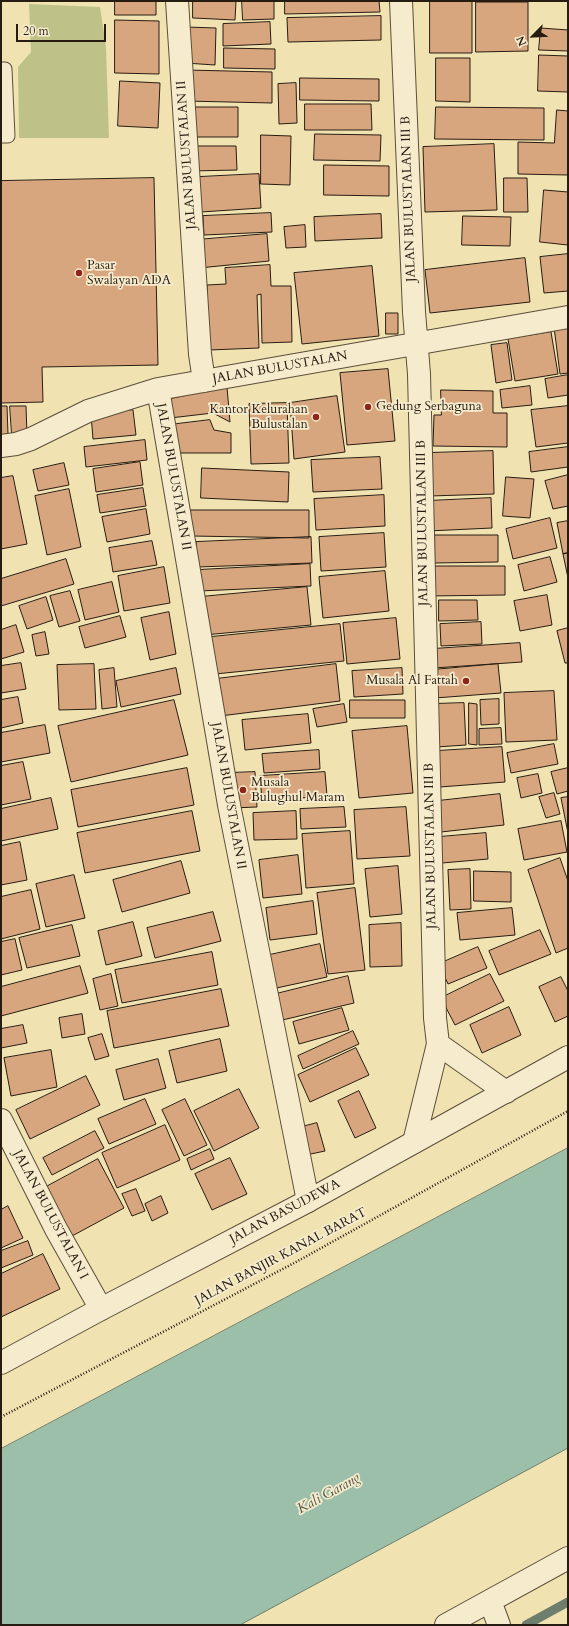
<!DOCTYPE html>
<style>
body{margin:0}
#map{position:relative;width:569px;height:1626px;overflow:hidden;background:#f1e2b2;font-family:Cardo,serif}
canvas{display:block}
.frame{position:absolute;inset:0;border:2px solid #271c11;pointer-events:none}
.north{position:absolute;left:513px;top:16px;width:40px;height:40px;-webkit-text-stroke:3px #f6eccd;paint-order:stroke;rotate:246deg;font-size:11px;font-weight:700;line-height:16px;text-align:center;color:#271c11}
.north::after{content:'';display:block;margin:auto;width:14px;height:18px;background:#271c11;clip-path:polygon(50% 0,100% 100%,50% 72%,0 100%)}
.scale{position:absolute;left:16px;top:24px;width:90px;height:18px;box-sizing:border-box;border:2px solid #271c11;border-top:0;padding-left:5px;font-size:12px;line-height:14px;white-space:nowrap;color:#271c11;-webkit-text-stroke:3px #f6eccd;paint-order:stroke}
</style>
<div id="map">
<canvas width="569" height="1626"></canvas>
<div class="frame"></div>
<div class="north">N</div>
<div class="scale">20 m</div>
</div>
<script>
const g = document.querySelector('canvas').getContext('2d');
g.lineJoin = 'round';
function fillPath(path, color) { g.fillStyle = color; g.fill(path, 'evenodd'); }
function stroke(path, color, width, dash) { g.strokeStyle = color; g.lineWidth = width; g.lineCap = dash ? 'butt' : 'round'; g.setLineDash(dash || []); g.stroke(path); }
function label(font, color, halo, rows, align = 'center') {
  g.font = font + ' Cardo,serif'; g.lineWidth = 3.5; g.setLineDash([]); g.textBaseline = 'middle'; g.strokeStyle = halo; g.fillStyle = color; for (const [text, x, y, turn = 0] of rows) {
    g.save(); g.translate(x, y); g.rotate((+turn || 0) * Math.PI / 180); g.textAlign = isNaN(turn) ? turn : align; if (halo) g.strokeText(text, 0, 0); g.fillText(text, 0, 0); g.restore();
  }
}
fillPath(new Path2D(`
 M29,4L100,7L106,47L109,138H19L18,67L31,52Z`), '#bec289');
const water = new Path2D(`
 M568,1148V1448L240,1625H1V1449Z`);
fillPath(water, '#9bbfa8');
stroke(water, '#6d7e6c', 1);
stroke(new Path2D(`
 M526,1625L568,1602`), '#6d7e6c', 9);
const building = new Path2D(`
 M115,1H156V15H115Z
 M193,1H236L235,20L193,18Z
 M242,1H274V19L243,20Z
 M285,1H379L380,12L285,14Z
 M430,1H472V53H430Z
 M476,2H528V51L476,52Z
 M381,16V40L288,42L287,18Z
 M115,20L159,21V74L115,73Z
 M270,22L271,44L223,46V24Z
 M186,27L216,28L215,65L185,63Z
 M541,28L568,30V51L539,50Z
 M224,48L275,49V69L224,68Z
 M539,55L568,56V92L538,91Z
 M436,58H470V102L436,101Z
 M186,70L272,72V103L185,101Z
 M300,78L379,79V101L300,100Z
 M120,81L160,83L158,128L118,126Z
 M296,83L297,123L279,124L278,84Z
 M305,104H371L372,130H305Z
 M191,107H238V137H191Z
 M436,107L544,108V140L435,139Z
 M557,110L568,111V175L518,174V142L554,143Z
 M315,134L381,135L380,161L314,160Z
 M261,135L291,136L290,185L261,184Z
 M494,144L497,210L425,212L423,147Z
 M190,146H236L237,170L190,171Z
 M324,165L389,166V196L324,195Z
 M259,174L261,208L201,212L199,177Z
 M154,178L158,365L42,367L43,402L1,403V181Z
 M504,178H527L528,212H504Z
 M544,190L568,192V245L540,242Z
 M271,213L272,232L204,235L203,216Z
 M381,214L382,238L315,241L314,217Z
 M463,216L511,217L510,246L462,245Z
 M305,225L306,247L286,248L284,227Z
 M267,234L269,261L199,268L196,240Z
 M568,254V291L544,293L540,257Z
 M525,258L530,302L430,313L425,270Z
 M270,265L271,286H291L292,342L262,343L261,294L257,295L259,348L209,350L207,285L226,284L225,268Z
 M372,266L379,336L302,344L294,273Z
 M386,313H398V334H386Z
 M568,325V373L560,374L554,327Z
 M551,332L558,374L515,381L508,339Z
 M507,343L512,380L496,383L491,345Z
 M388,369L395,441L347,445L340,373Z
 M568,375V395L548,398L545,379Z
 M530,386L532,405L502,408L500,390Z
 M227,387L230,422L213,413L170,418V399Z
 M441,390L493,391V413H507V447L433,446L434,415H441Z
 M337,396L345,452L294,459L290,403Z
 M287,403L289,463L251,464L249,404Z
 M1,406H7L8,434L1,435Z
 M10,406H26L27,435H12Z
 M568,406V443L536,447L531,410Z
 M133,410L136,435L93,439L91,414Z
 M210,420L214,430L231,433V453H177L172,429L176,424Z
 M145,440L147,460L86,467L84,447Z
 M568,447V467L531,472L529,452Z
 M493,451L494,494L430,496L428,453Z
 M380,457L382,489L313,492L311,460Z
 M140,462L143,485L96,492L93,469Z
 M64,463L69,485L38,491L33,470Z
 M202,468L289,472L288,502L201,498Z
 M568,475V506L553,509L545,481Z
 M13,476L27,544L1,549V478Z
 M506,477L534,479L530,518L503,516Z
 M143,488L146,506L100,513L97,495Z
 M69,489L81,547L47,555L35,496Z
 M384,495L385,526L316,530L314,499Z
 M491,498L492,528L428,531L427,501Z
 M146,509L150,534L107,542L102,517Z
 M191,510H309V538L191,536Z
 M550,518L557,548L513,559L506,529Z
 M568,521V553L563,554L557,523Z
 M384,533L386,567L321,571L319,537Z
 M435,535H498V562L435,563Z
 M311,537L312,563L197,567L196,542Z
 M152,541L157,565L113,572L109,548Z
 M568,553V578L563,554Z
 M550,557L557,582L524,591L518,565Z
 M66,559L74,584L1,606V579Z
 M310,564L311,586L199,591L198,570Z
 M429,566H505V595L429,596Z
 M164,567L170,603L124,611L118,576Z
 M385,571L389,611L323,618L319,577Z
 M112,582L119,612L85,620L78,590Z
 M307,587L311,625L204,635L200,597Z
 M70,591L80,621L59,627L50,596Z
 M547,595L552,625L520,631L514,601Z
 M46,597L53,620L27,629L19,606Z
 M439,600H477L478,620L439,621Z
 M169,612L176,654L150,660L141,618Z
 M120,616L126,637L85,648L79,627Z
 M396,618L400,659L347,664L343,623Z
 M481,622L482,644L441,646L440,624Z
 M340,624L344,661L215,674L211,637Z
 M16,625L24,652L1,659V630Z
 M568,628V663H565L557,631Z
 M45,632L49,654L36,656L32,635Z
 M520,643L522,662L434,668L433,649Z
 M21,663L26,689L1,693V666Z
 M94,664L96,709L59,710L57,665Z
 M336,664L340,701L220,716L216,679Z
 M498,664L501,693L435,698L432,670Z
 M114,668L117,707L102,709L99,670Z
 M176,668L181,694L121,707L116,681Z
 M402,668L403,694L354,697L352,671Z
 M554,691L557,740L506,742L504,693Z
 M18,697L23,723L1,728V700Z
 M499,699V724L481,725L480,700Z
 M174,700L188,755L71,782L58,726Z
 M350,700H405V718H350Z
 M464,703L466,745L436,747L433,704Z
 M469,703L477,704V745L469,744Z
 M344,704L347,722L317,727L313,709Z
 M308,714L311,743L245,750L242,720Z
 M45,725L50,753L1,762V733Z
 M407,726L413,793L359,798L352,731Z
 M501,728L502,744L479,745V729Z
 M554,744L558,764L511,773L507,753Z
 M502,747L505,782L440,787L437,751Z
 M319,750L320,769L264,773L262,754Z
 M23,762L31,799L1,805V766Z
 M187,768L194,805L78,827L71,790Z
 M568,768V791L557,794L551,772Z
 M255,772L257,807L231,808L229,773Z
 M325,772L327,796L262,801L260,776Z
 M538,774L542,793L521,798L517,778Z
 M554,793L560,814L546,818L539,797Z
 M500,794L504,825L441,832L438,801Z
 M568,797V833L561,798Z
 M51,798L58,829L1,841V809Z
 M344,807L346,827L301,829L300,809Z
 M406,807L410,856L357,859L354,810Z
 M192,811L200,851L85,873L77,833Z
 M296,811L297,839L254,840L253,813Z
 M561,821L567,852L524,860L518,829Z
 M350,831L354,884L306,888L302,834Z
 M486,833L488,859L442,863L439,837Z
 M20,842L27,880L1,885V846Z
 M298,855L302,894L263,898L259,860Z
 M560,858L568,881V948L556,953L528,870Z
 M181,861L190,893L122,912L113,880Z
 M398,866L402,914L370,917L365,869Z
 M470,869L471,909L450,910L448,870Z
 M474,871L511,872V902L474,901Z
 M74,875L85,918L46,927L36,884Z
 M355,888L365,970L328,974L317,893Z
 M31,890L40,929L1,939V897Z
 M313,901L317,934L270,940L266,908Z
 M512,908L515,935L460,940L457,913Z
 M213,912L221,941L155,958L147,928Z
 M133,922L142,956L106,965L98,931Z
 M401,923L402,966L370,967L369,925Z
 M72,925L80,956L27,968L19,938Z
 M540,930L551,954L499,975L489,951Z
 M15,939L22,970L1,975V942Z
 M320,944L327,977L272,989L265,956Z
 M478,947L487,968L448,984L439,964Z
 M212,952L218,985L122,1003L115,970Z
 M80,966L88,993L1,1016V987Z
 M111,974L118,1006L100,1010L93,979Z
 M490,974L504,1001L455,1025L441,998Z
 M348,976L354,1003L274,1022L268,996Z
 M561,977L568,991V1016L555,1022L539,987Z
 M221,989L229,1026L114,1048L107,1011Z
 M509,1007L521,1035L482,1053L470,1025Z
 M342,1008L349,1030L299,1044L293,1022Z
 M82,1014L85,1034L62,1038L59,1018Z
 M23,1025L27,1043L1,1048V1029Z
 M353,1031L359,1044L303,1069L298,1056Z
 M102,1034L109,1056L95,1060L88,1038Z
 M220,1039L227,1071L177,1083L169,1051Z
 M356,1048L369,1075L310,1102L298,1075Z
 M51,1050L57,1087L11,1096L4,1058Z
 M158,1059L166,1088L124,1100L116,1070Z
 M86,1076L100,1105L30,1139L16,1110Z
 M239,1089L259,1128L214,1151L194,1111Z
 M359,1091L376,1128L355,1138L338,1101Z
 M145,1099L156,1124L109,1144L98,1119Z
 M185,1099L207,1145L184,1156L162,1110Z
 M317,1123L325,1151L306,1155L298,1128Z
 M165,1125L180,1160L117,1188L102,1153Z
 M95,1131L104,1148L52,1175L43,1158Z
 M210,1149L214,1159L191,1170L187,1159Z
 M230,1158L247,1194L212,1210L195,1174Z
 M98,1159L124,1208L72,1236L46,1187Z
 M136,1189L145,1211L132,1216L122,1194Z
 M161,1196L168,1213L152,1221L145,1204Z
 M8,1206L23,1238L1,1248V1210Z
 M28,1241L33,1255L1,1268V1251Z
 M43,1254L60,1289L1,1317V1274Z`);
fillPath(building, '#d8a67e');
stroke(building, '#271c11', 1);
const service = new Path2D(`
 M1,69H5L8,136H1`);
const minor = new Path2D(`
 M177,1L200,354L204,381
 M401,1L414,312L419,374L435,1018L438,1044L414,1142
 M158,389L229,805L308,1201
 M1,446L16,444L31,439L88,411L158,389L568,317
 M438,1044L506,1092
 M1,1120L56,1229L101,1309`);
const tertiary = new Path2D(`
 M1,1363L101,1309L308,1201L568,1057
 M490,1601L499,1625
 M446,1625L568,1558`);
stroke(service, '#5a4e39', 15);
stroke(minor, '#5a4e39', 24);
stroke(tertiary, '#5a4e39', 24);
stroke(new Path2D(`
 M1,1417L296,1262L568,1111`), '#271c11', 2.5, [1, 2]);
stroke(service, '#f6eccd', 13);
stroke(minor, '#f6eccd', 22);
stroke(tertiary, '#f6eccd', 22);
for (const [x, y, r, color] of [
 [79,273,4,"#8f2418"],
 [368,407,4,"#8f2418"],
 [316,417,4,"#8f2418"],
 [466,681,4,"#8f2418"],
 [243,790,4,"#8f2418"]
]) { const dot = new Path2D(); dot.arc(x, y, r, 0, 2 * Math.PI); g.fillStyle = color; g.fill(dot); stroke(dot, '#f6eccd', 1.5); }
label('13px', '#271c11', '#f6eccd', [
 ["JALAN BULUSTALAN II",187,155,-94],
 ["JALAN BULUSTALAN III B",409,199,-92],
 ["JALAN BULUSTALAN",280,368,-10],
 ["JALAN BULUSTALAN II",173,477,80],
 ["JALAN BULUSTALAN III B",423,523,-91],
 ["JALAN BULUSTALAN II",228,796,80],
 ["JALAN BULUSTALAN III B",431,846,-91],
 ["JALAN BASUDEWA",285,1212,-28],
 ["JALAN BULUSTALAN I",50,1215,62],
 ["JALAN BANJIR KANAL BARAT",281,1257,-28]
]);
label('13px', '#271c11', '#f6eccd', [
 ["Pasar",87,266],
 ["Swalayan ADA",87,281],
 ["Gedung Serbaguna",376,407],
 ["Kantor Kelurahan",308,410,"right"],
 ["Bulustalan",308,425,"right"],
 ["Musala Al Fattah",458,681,"right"],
 ["Musala",251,783],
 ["Bulughul Maram",251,798]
], 'left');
label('italic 14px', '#505546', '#f6eccd', [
 ["Kali Garang",329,1494,-29]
]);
</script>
